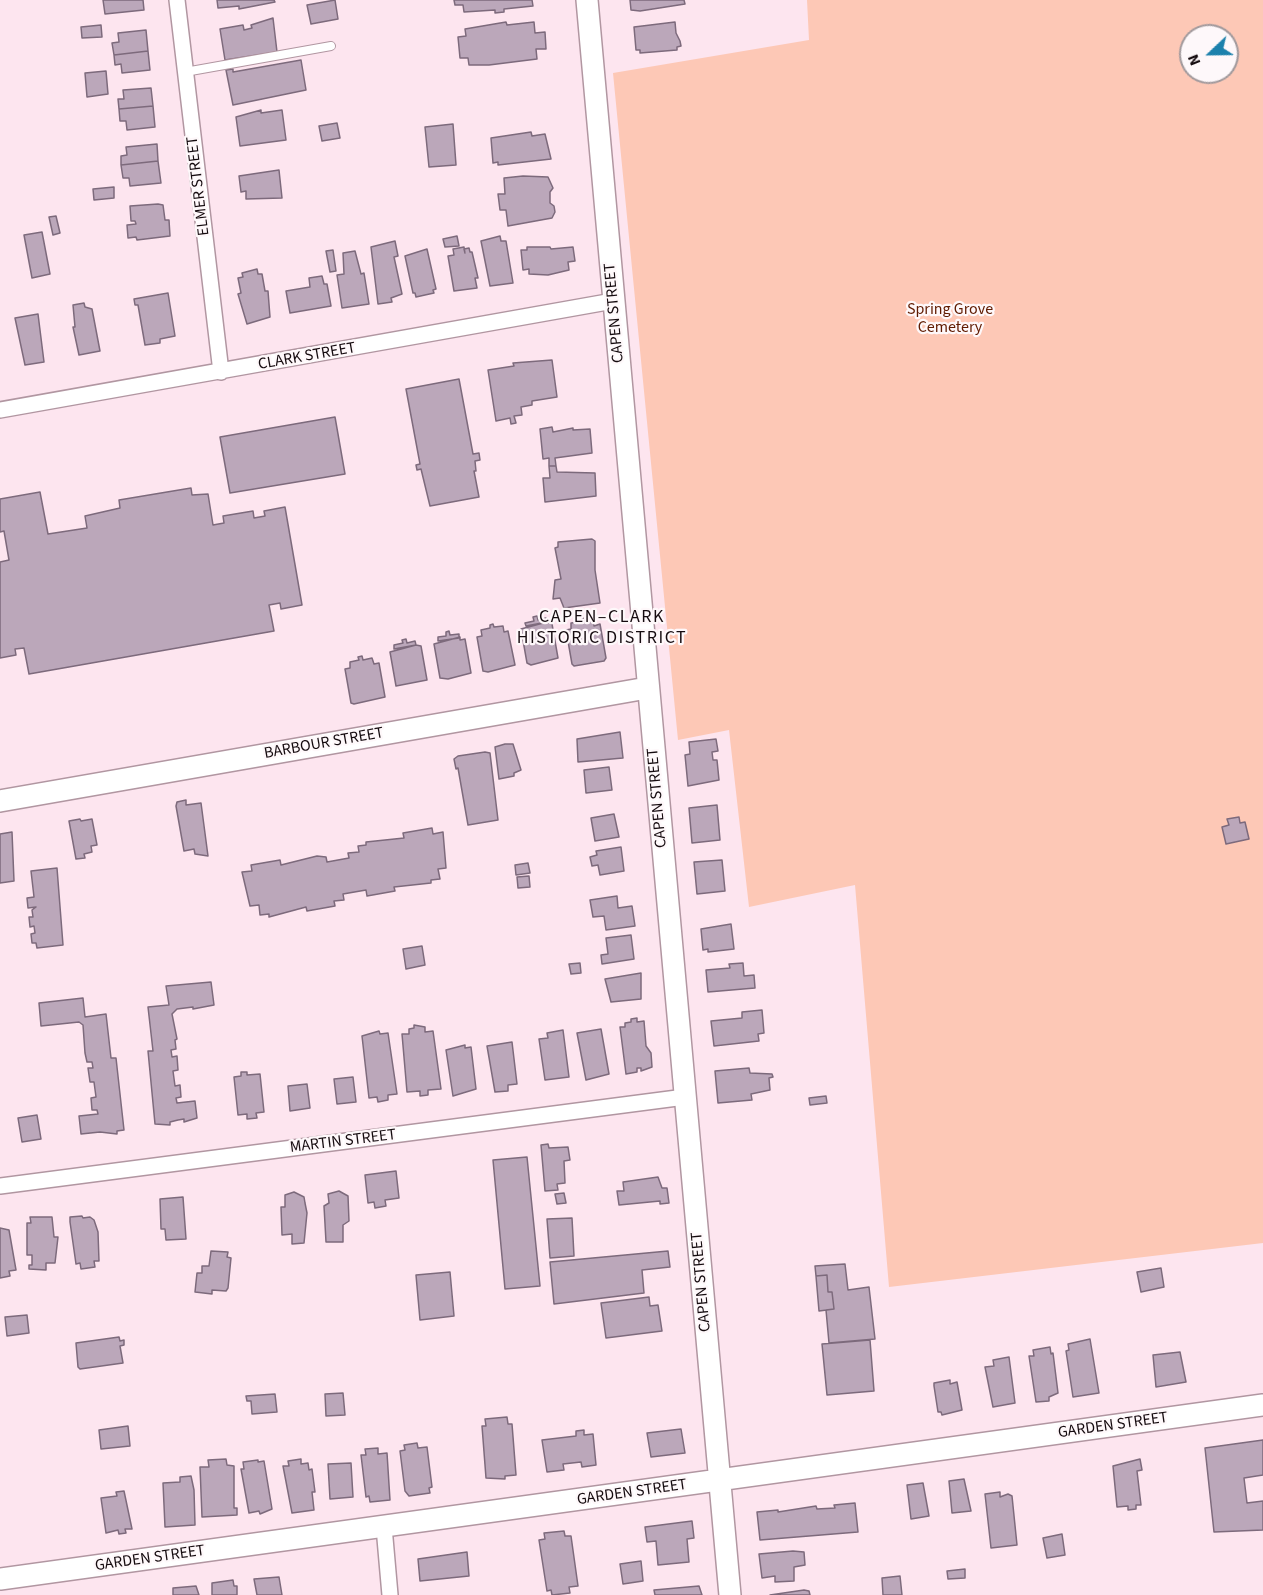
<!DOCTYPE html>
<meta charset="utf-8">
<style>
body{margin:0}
#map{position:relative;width:1263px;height:1595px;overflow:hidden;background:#fde5ef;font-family:"Source Sans 3",sans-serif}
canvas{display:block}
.north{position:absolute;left:1179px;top:24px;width:60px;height:60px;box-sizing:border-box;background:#fef8fa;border:2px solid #a1999c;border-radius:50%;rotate:248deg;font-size:16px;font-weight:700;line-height:24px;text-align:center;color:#150b0f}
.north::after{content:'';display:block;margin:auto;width:21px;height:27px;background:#1c81ac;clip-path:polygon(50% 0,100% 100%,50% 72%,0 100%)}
</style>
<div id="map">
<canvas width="1263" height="1595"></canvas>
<div class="north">N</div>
</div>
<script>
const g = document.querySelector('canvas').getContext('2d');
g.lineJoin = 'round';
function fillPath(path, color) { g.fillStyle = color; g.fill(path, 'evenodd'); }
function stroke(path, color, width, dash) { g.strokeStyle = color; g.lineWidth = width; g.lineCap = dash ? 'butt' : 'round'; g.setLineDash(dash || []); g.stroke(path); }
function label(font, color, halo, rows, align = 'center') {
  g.font = font + ' "Source Sans 3",sans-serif'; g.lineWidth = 4.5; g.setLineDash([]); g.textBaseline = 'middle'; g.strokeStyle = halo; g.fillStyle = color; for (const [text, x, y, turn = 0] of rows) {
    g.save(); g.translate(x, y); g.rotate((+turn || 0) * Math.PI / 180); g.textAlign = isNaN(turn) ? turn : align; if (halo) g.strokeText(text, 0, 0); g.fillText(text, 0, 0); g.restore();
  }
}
fillPath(new Path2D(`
 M807,0H1263V1243L889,1287L855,885L749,907L729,730L678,740L613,73L809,40ZM1191,36H1227V72H1191Z`), '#fdc8b6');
const building = new Path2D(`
 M103,0H143L144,10L105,14Z
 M217,0H274L275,2L239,9V6L218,8Z
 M335,0L338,19L311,24L307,5Z
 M454,0H532L533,6L504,9V12L495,13V10L464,12L463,5H455Z
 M630,0H684L685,4L640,11L631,10Z
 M273,18L277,52L225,60L220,29L243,25L244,30L252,28L251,25Z
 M506,22L507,25L534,22L535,33L545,32L546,49H536L537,59L489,65H469L468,58H460L458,37L466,36L465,29Z
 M675,22L676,33L680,41L681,46L677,47V50L640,53V50H636L634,27Z
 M101,25L102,37L82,38L81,27Z
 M146,30L148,51L114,55L112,43L119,42L118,33Z
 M148,51L150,70L122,73L121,64L115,65L114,55Z
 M301,60L306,90L233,105L226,70L233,69V72Z
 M106,71L108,94L87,97L85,73Z
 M151,88L153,106L119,109L118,99H124L123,90Z
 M153,106L155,127L127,130L126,121H120L119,109Z
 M261,110V113L282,110L286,140L240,146L236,117Z
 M337,123L340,138L322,141L319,126Z
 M453,124L456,165L429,167L425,127Z
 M531,132L532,136L545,134L551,159L498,165V162L493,163L491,138Z
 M157,144L158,161L121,165V156L127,155L126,147Z
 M158,161L161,183L130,186L129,178H123L121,165Z
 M279,170L282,198L246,199V191L241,192L239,176Z
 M523,176L548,177L553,188L550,192V203L554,206L555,212L552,218L508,226L506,210H500L498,194H505L504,178Z
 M114,187V198L94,200L93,189Z
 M158,204L163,205L165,220H169L170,236L137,240L136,237L128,238L127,225L136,224L135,221H131L130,206Z
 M56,216L60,233L53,235L49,217Z
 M42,232L50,274L32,278L24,235Z
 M457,236L459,246L445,247L443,239Z
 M500,236L501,241H506L513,283L490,286L481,241Z
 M395,241L398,256L394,257L402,294L391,298L392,302L378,304L371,247Z
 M464,247L465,253L464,249L469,248L470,252H472L478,278H475L477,288L454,291L448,256L454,255L453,249Z
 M527,247H550L551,249L573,247L575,261L568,262L569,270L548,275L529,274V269L523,270L521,250H527Z
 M427,249L436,289L433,290L434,293L416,297L415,293H413L405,256Z
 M333,250L336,271L330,272L326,251Z
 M355,251L361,274L364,273L369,304L342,308L337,275L344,274L343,253Z
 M257,269L258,274H262L265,291H268L270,317L247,324L238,294L241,293L238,278L243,277L242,273Z
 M322,276L324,284H327L331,306L290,313L286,291L310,287L309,278Z
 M168,293L175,336L160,339V343L145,345L138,305H135L134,299Z
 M84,303L85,307L92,309L100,351L79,355L73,327H75L73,305Z
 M38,314L44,362L25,365L15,318Z
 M552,360L557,397L532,401V405L521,407L522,415L514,416L516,423L511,424L510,418L496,421L488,370L514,366L513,363Z
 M459,379L473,454L479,453L480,460L475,461L476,471H474L479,497L430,506L421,469L417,470L416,465L420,464L406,389Z
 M335,417L345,474L230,493L220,437Z
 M552,427L553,432L573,428V430L590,429L592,453L555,458L556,466H549V458L543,459L540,429Z
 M549,466H556L557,472L595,473L596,496L545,502L543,478H550Z
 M191,488L192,495L208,494L213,525L224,523L223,516L253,511L254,518L265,516L264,511L285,507L302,605L281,609L280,603L269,605L274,631L29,674L24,648L15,649L16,655L0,658V562L9,560L4,531L0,532V499L40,492L48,534L87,528L85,516L120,508L119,500Z
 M592,539L595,541V570L600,603L564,608L560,598L553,599L555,580L561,579L555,548L558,547V542Z
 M537,616L538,620L546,618L547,622L526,626L525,623L534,621L533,617Z
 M579,618H583L584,621L593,620L594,626L600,624L606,658L604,661L574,666L572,664L566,630L571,629V623L580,622Z
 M547,622L552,624L558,658L531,665L527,663L521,629Z
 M493,624L494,627L503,626L504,632L508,631L515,665L488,672L483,671L477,637L482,636L481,630L490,628V625Z
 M449,631L450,635L459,634V638L438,641V637L446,636V632Z
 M460,637V640L465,639L471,673L448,679L440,678L434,644Z
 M406,639L407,643L415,641L416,645L394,649V645L403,643L402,640Z
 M416,645L421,646L427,680L396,686L390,652Z
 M362,656L363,660L372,658L374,664L379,663L385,697L354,704L351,703L345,669L350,668V662L359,660L358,657Z
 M620,732L623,758L578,762L577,739Z
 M716,739L718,751L712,752L713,760H717L719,780L688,786L685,755L690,754L689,742Z
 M505,744H513L521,770L514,773V776L499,779L495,747Z
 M485,752L490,753L498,820L468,825L458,768L456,769L454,759L458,756Z
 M609,767L612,790L586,793L584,770Z
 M186,800V805L201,803L208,856L195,854L194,849L184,851L176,806L177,802Z
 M717,805L720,840L692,843L689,808Z
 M614,814L619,837L595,841L591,818Z
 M1239,817L1240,823L1245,822L1249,839L1226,844L1222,827L1229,825L1227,819Z
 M80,819L81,821L92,819L97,845L91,846L92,852L84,854L85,858L76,859L69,821Z
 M432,828L433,834L443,832L446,868L438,869L440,879L431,880V883L394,887L395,891L367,896L366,890L343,894L344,900L334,901L335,906L307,911L306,907L269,917V914L260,915L259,905L250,906L242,872L252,871L251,865L280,860L281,865L317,856L326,857L327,862L349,858L348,853L359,852L358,846L366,845V842L404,838L403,833Z
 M12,832L14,881L0,883V834Z
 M621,847L624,871L600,875L598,865L592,866L590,857L597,855L596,851Z
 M722,860L725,891L697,894L694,862Z
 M528,863L530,873L516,875L515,865Z
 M57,868L63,945L37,948L36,943H32L31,934L35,933L34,926L30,927L29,917H33L32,910L36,907L28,908L27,898L34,897L31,871Z
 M529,876L530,887L518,888L517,877Z
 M617,896L618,908L632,906L635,926L606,930L604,916L593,917L590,900Z
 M731,924L734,949L708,952V949L703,950L701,929Z
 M631,935L634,959L602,964L601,955L608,954L606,938Z
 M422,946L425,965L406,969L403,949Z
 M580,963L581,973L571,974L569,964Z
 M743,963L744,976L754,975L755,988L708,992L706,970L730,968L729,964Z
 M641,973V999L611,1002L605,979Z
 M211,982L214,1005L193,1009V1007L177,1009L172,1014L177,1039L175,1040L176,1049L171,1050L172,1057L177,1056L178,1070L173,1071L175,1086L180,1085L181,1097L176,1098L177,1103L195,1101L197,1118L184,1122V1119L178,1120L170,1122V1125L155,1124L148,1051H153L148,1007L169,1005L166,986Z
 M83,998L85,1017L106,1014L111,1058H116L124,1130L117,1131V1134L100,1132L81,1134L79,1116L98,1114L97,1110H92L91,1098L96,1097L94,1082H90L88,1068H93L92,1062H87L85,1053L83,1025L79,1022L41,1026L39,1003Z
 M762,1010L764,1033L758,1034L759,1041L714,1046L711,1021L742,1018V1012Z
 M637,1018V1022L644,1021L646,1046L651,1053L652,1067L641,1071V1068H637V1072L626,1074L620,1027H625V1023L631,1022V1019Z
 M414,1025L425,1027V1032L433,1031L441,1089L428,1090V1095L420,1096V1091L407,1092L402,1034H409V1029L414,1028Z
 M601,1029L609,1074L586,1080L577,1033Z
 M563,1030L569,1077L545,1080L539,1039L548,1038L547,1033Z
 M379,1031L380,1034L388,1033L397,1094L388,1095V1100L378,1102L377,1097L369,1098L362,1036Z
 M512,1042L517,1084L508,1085V1091L495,1092L487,1046Z
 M465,1045V1048L471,1047L476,1089L453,1096L446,1050Z
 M749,1068L750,1073L772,1074L773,1077L769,1078L770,1090L751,1094L752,1100L718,1103L715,1071Z
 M241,1072H247V1075L260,1074L264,1112L256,1113L257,1118L247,1119V1114L238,1115L234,1077L241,1076Z
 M353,1077L356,1102L337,1104L334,1079Z
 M307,1084L310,1108L290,1111L288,1086Z
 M826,1096L827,1103L810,1105L809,1098Z
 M37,1115L41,1139L22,1142L18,1118Z
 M548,1144L549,1148L568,1147L570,1160L564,1161L565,1183L557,1184L558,1190L545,1191L541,1145Z
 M527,1157L540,1286L505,1289L493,1160Z
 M396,1171L399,1198L385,1200L386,1206L375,1208L374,1202L368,1203L365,1175Z
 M658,1177L662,1188H667L669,1203L660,1204V1201L619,1205L617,1191H624L623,1182Z
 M339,1191L348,1196L349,1221L343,1225V1242H326L324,1206L329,1203L328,1194Z
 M294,1192L304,1197L305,1203L307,1213L304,1243L292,1244V1234L282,1235L281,1207H285V1195Z
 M564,1193L566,1203L557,1204L555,1194Z
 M183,1197L186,1239L166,1240L165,1229H161L160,1199Z
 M82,1216L83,1218L90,1217L94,1220L98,1232L99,1261H94L95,1267L81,1269L80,1263L76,1264L70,1222V1217Z
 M30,1217H52L54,1237H58L55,1263H46V1270L29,1269V1265H32V1255H27V1223H31Z
 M572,1218L574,1256L550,1258L547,1219Z
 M0,1228L9,1230L16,1270L9,1271L10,1276L0,1278Z
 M211,1251L228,1252L227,1257L231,1258L228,1288L226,1291L212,1290V1294L195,1292L197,1273H202V1266H209Z
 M668,1251L670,1267L642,1270L644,1293L554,1304L550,1262Z
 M845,1264L848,1290L869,1287L875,1339L829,1343L826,1310L834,1309L832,1292H828L827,1275L816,1276L815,1266Z
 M1161,1268L1164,1287L1141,1292L1137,1272Z
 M450,1272L454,1316L420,1320L416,1275Z
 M827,1275L828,1292H832L834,1309L819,1311L816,1276Z
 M649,1297L650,1306L658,1305L662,1331L606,1338L601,1303Z
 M27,1315L29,1333L7,1336L5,1317Z
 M119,1337L120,1341L124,1340V1345L120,1346L123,1363L80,1369L78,1367L76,1343Z
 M1090,1339L1099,1393L1073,1397L1066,1351L1069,1350L1068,1344Z
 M870,1340L874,1391L827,1395L822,1344Z
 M1050,1347L1051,1354L1053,1353L1058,1393L1049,1397V1401L1036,1402L1029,1356H1034L1033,1350Z
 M1180,1352L1186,1382L1156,1387L1153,1355Z
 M1009,1357L1015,1403L993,1407L985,1367L994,1366L993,1360Z
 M950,1380V1384L957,1382L962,1410L942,1415L941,1412H938L934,1386V1383Z
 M343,1393L345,1415L326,1416L325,1394Z
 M275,1394L277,1412L252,1414L251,1401H247L246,1396Z
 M507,1417L508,1424H512L516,1475L505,1476V1479L486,1478L482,1426H486L485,1419Z
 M128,1426L130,1446L101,1449L99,1430Z
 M681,1429L685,1453L651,1457L647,1433Z
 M584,1430V1435L593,1434L596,1465L582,1467L581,1462L563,1464L564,1470L547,1472L542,1440L576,1436V1431Z
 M1263,1440V1475L1244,1478L1247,1503L1263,1501V1530L1214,1532L1205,1448Z
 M417,1443L418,1448L427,1447L432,1487L429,1488L430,1493L409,1496L405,1491L400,1451L405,1450L404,1445Z
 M378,1448V1454L387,1453L390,1500L370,1502L369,1496L366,1497L361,1455H366L365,1449Z
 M226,1459L227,1465L234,1466V1508H237V1515L202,1517L200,1467H209L208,1460Z
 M301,1459V1464L308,1463L309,1470L312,1469L315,1492H312L314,1510L292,1513L283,1466H289L288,1461Z
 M1140,1459L1142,1470L1137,1471L1141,1505H1136V1509L1128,1510V1506L1117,1507L1113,1466Z
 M258,1460V1462L264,1461L272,1509L260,1514L259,1511L249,1513L241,1469H244L243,1462Z
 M351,1463L353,1497L330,1499L328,1464Z
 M191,1476L194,1490L195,1525L165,1527L163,1483L180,1482V1477Z
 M964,1479L971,1511L952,1513L949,1481Z
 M923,1483L929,1516L911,1519L907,1485Z
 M124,1491L132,1529H125L126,1533L119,1534L118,1530L106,1533L101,1498L117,1496L116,1492Z
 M1000,1492V1497L1008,1494L1012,1496L1017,1545L991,1548L985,1494Z
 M855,1503L858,1532L760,1540L757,1512L778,1510V1512L816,1506L817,1509L835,1508L834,1505Z
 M692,1521L694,1538L687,1539L689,1562L658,1565L656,1541L647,1542L645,1527Z
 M564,1531L565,1536H571L578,1586L569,1587L570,1593L552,1595L551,1590L547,1591L539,1540L545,1539L544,1533Z
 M1062,1534L1065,1555L1047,1558L1043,1538Z
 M793,1551L804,1552L805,1565L794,1567V1581L775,1582V1576L762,1578L759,1554Z
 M467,1552L469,1576L420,1581L418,1559Z
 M641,1561L643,1581L623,1584L620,1564Z
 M965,1569V1578L948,1579L947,1571Z
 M900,1576L902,1595H883L882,1578Z
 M279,1577L282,1595H257L254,1579Z
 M233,1580L234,1586H237V1595H212V1583Z
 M196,1586L199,1595H173V1588Z
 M699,1586L702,1595H655L654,1590Z
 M804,1590L809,1591L810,1595H770Z`);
fillPath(building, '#bba7ba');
stroke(building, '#7d6a7c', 1.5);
const lane = new Path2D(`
 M185,72L331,46`);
const street = new Path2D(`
 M177,0L221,372
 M0,410L613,301
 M0,1186L685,1097
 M384,1527L390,1595`);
const secondary = new Path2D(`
 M587,0L730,1595
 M0,801L647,688
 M0,1579L1263,1405`);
stroke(lane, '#b196a1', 10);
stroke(street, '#b196a1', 18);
stroke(secondary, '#b196a1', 24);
stroke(lane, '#fff', 8);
stroke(street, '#fff', 15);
stroke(secondary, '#fff', 21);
label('16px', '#150b0f', '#fef8fa', [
 ["ELMER STREET",199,186,-97],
 ["CAPEN STREET",615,313,-95],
 ["CLARK STREET",307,357,-10],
 ["BARBOUR STREET",324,744,-10],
 ["CAPEN STREET",658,798,-95],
 ["MARTIN STREET",343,1142,-7],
 ["CAPEN STREET",702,1282,-95],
 ["GARDEN STREET",1113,1426,-8],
 ["GARDEN STREET",632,1493,-8],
 ["GARDEN STREET",150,1559,-8]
]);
label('16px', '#601b01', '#fef8fa', [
 ["Spring Grove",950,310],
 ["Cemetery",950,328]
]);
g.letterSpacing = '1.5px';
label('18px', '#150b0f', '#fef8fa', [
 ["CAPEN–CLARK",602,618],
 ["HISTORIC DISTRICT",602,639]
]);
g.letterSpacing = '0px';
</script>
